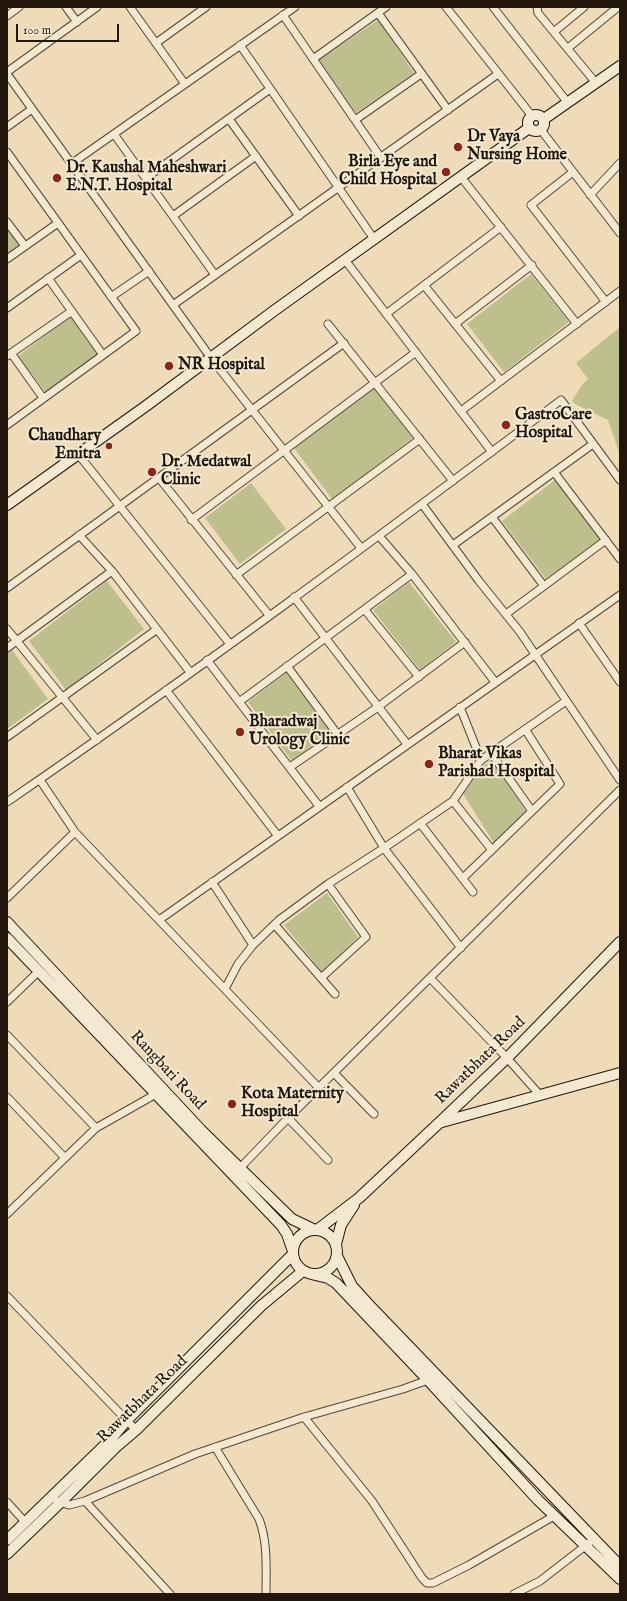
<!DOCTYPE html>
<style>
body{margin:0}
#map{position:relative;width:627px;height:1601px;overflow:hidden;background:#f0dbb8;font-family:"IM FELL English",serif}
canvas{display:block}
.frame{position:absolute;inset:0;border:8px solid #20160c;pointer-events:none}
.scale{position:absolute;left:16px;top:24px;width:103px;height:18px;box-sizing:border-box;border:2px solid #20160c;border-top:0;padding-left:5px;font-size:12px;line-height:14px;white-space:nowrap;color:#20160c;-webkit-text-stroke:3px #f5e8d1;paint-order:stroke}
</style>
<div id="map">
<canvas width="627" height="1601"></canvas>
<div class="frame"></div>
<div class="scale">100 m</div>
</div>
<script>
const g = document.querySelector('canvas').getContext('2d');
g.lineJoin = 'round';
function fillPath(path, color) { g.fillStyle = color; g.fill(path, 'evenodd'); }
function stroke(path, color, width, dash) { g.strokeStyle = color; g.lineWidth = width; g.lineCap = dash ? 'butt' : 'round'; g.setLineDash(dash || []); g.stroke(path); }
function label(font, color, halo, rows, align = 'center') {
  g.font = font + ' "IM FELL English",serif'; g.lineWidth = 4; g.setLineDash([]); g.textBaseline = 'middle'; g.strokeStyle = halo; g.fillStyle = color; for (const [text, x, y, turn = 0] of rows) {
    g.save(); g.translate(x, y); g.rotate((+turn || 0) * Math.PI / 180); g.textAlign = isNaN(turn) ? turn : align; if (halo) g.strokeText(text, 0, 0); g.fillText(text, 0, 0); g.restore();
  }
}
fillPath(new Path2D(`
 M378,20L414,73L356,113L319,60Z
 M7,227L21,245L7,255Z
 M531,274L569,322L504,372L467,324Z
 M71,316L99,354L46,393L18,356Z
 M620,327V455L608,420L575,404L572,401L582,385L588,379L576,363Z
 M374,388L413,438L332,499L294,448Z
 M555,480L600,539L546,579L502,521Z
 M251,483L286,529L240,564L205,518Z
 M107,581L144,629L66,690L29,641Z
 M409,582L456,642L420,670L373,610Z
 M12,650L48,699L7,729V654Z
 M286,673L330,732L292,761L248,702Z
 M491,760L526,811L494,843L463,794L482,767Z
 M327,893L358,937L322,972L284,925Z`), '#bdbf8c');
const street = new Path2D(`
 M66,7L77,22
 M130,7L185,84
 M446,7L532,116
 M493,7L568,103
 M537,7L538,13L596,83
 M378,13L448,110
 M283,15L381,158
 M7,16L19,7
 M555,31L584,7
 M156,43L206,7
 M240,45L374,239
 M568,48L618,7
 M313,59L386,7
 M7,72L97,7
 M7,74L211,358L361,548
 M229,119L299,216
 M355,120L421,74
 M7,127L32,109
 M541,130L620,233
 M114,134L215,275
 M7,152L136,331L7,425
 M71,164L295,7
 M573,172L531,205L606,302
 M461,177L577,324
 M146,178L270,89
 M590,195L620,163
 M173,216L256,156
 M7,222L25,246
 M7,259L58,223
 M345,260L492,452
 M48,278L103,355
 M424,285L501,381
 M111,297L149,271
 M173,305L498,74
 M7,308L81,255
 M386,314L501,227
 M328,324L453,481
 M455,324L532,265
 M11,353L43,398
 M7,356L72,311
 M461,411L620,291
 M78,454L230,644
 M554,472L620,559
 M159,478L269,615
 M422,504L479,581L520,632L620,780
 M492,517L544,586L606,540
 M191,520L416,352
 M79,535L112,571L190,672
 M379,536L412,574L495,682
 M453,545L593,444
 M236,575L420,439
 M7,588L344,343
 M294,597L407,744
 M365,610L419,677
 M506,614L544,586
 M579,623L620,682
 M7,629L97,740
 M7,648L112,571
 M207,660L319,806
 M287,666L338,735
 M166,690L278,836
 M239,702L412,574
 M460,707L481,760
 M7,737L156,630
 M491,753L532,811
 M290,767L378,707L465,642
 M40,780L75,832L319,1088
 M347,787L384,848L461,948
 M453,801L492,850
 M7,802C195,673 378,537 561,400L620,480
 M420,823L473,892
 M463,878L560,784L525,729
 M212,882L253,945
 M7,898L75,832
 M159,920L620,595
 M275,925L335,994
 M321,978L366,937L328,884
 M430,978L507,1058L539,1094
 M225,989L238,964L253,945L279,920L328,884L384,848L453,801L481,760L566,701
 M7,1002L39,971
 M7,1035L96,1128
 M334,1073L374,1114
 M7,1097L65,1158
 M288,1118L328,1160
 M240,1168L288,1118L620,790
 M7,1214L96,1128L156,1094
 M7,1296L136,1430
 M304,1417L372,1501L422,1578L427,1583H433L469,1565L554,1516
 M215,1447L259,1519C268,1542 266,1569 266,1594
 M57,1501L69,1505L85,1501L195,1454L304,1417L403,1389L428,1380
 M85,1501L170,1594
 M7,1502L26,1523
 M514,1594L540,1581L589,1543`);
const secondary = new Path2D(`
 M528 123a8 8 0 1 1 16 0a8 8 0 1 1-16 0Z
 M544,119L620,66
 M7,505L146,406L275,310L529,128
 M7,922L201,1130L292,1219L315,1230
 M7,938L281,1225L287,1234L293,1251
 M442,1122L620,1073
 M317,1230L359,1198L440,1122L507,1058L620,942
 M293 1252a22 22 0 1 1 44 0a22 22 0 1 1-44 0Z
 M336,1244L341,1225L354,1205
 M337,1256L352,1286L371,1307L620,1566
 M311,1274L328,1278L336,1283L428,1380L538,1500L620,1579
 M7,1540L110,1440L127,1420L293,1254
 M7,1554L60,1503L116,1447L136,1430L261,1306L303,1271`);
stroke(street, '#544737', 9);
stroke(secondary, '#20160c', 12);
stroke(street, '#f5e8d1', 7);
stroke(secondary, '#f5e8d1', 10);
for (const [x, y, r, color] of [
 [458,147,5,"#8f2418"],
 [446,172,5,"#8f2418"],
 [57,178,5,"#8f2418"],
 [169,366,5,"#8f2418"],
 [506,425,5,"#8f2418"],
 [109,446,4,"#8f2418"],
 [152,472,5,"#8f2418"],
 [240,732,5,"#8f2418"],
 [429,764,5,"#8f2418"],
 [232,1104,5,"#8f2418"]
]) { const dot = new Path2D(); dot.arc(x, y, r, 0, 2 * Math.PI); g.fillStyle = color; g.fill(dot); stroke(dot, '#f5e8d1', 1.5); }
label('bold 16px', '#20160c', '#f5e8d1', [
 ["Dr Vaya",467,138],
 ["Nursing Home",467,156],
 ["Birla Eye and",437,163,"right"],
 ["Child Hospital",437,181,"right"],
 ["Dr. Kaushal Maheshwari",66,169],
 ["E.N.T. Hospital",66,187],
 ["NR Hospital",178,366],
 ["GastroCare",515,416],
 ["Hospital",515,434],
 ["Chaudhary",101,437,"right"],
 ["Emitra",101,455,"right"],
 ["Dr. Medatwal",161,463],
 ["Clinic",161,481],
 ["Bharadwaj",249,723],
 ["Urology Clinic",249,741],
 ["Bharat Vikas",438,755],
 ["Parishad Hospital",438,773],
 ["Kota Maternity",241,1095],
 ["Hospital",241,1113]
], 'left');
label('16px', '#20160c', '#f5e8d1', [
 ["Rawatbhata Road",481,1061,-44],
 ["Rangbari Road",167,1071,47],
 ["Rawatbhata Road",143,1400,-44]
]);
</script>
